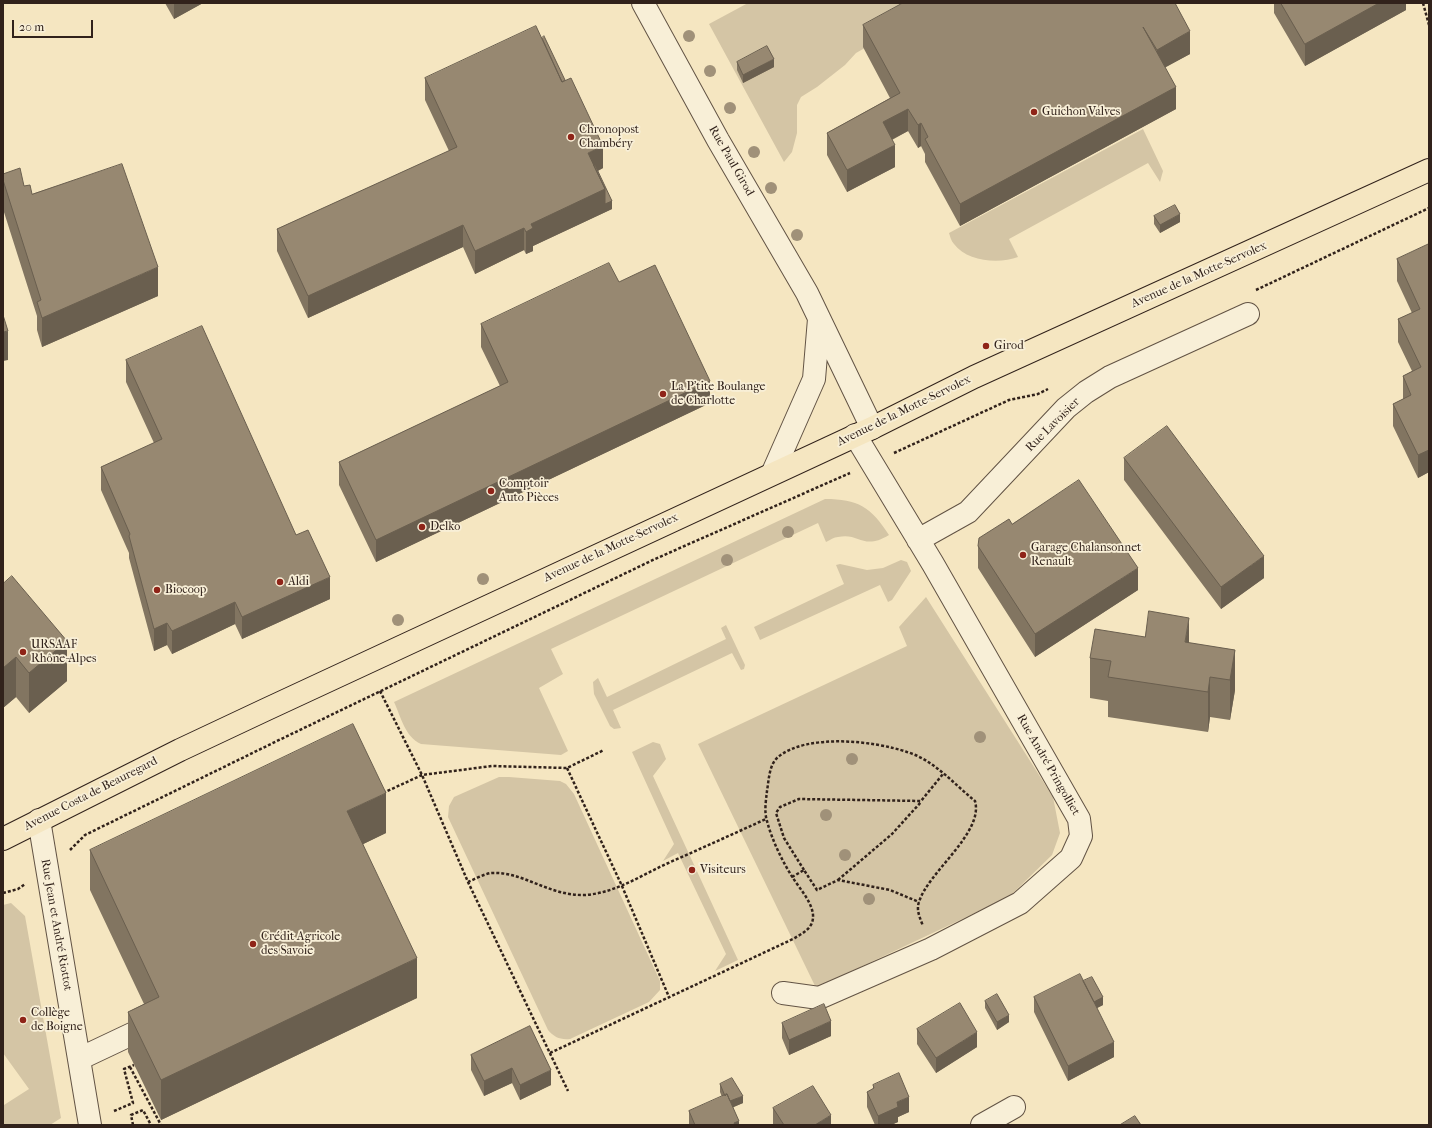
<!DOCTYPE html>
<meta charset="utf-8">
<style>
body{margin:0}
#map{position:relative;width:1432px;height:1128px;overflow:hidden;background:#f5e6c1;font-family:"IM FELL French Canon",serif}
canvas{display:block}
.frame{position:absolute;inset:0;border:4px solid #31221b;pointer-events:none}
.scale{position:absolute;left:12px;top:20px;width:81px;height:18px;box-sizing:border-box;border:2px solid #31221b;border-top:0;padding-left:5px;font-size:12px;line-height:14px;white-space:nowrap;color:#31221b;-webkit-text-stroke:3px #f8efd7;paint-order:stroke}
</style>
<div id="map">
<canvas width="1432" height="1128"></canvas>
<div class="frame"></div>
<div class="scale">20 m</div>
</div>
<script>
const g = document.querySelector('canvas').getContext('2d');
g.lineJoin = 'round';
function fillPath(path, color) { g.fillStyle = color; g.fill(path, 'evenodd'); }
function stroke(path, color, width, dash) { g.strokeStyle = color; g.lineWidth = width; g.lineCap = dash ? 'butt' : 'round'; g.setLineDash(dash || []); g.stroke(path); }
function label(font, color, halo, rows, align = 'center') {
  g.font = font + ' "IM FELL French Canon",serif'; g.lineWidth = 3.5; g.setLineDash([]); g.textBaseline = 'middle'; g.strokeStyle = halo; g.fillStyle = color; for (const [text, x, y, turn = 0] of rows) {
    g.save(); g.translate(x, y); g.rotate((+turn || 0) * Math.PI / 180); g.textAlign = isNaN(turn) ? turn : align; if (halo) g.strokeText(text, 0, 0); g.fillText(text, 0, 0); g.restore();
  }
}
fillPath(new Path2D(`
 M748,3H944L856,53L845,65L817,87L801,97L797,105V133L792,152L784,162L709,24Z
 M1143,129L1163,171L1160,182L1148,163L1009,239L1018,257C1000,264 967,262 954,244C951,241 950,236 949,233Z
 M825,499C858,499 871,507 889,535C863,551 859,532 838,537C834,537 830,540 826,542L818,523L551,649L563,674L539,688L568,751L561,755L421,744C405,737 401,717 394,702Z
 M901,560L907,562L911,571L892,600L888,602L880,585L760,640L754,627L844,584L836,565L840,564L867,570L883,568Z
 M926,597L1053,797L1060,833L1052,855L1009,897L816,988L698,744L907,646L899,627Z
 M726,625L745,665L744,669L741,670L732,653L613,710L621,728L614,729L610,726L594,694L593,682L598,678L607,697L726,639L721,628Z
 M653,742L660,744L666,759L653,776L738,960L715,971L726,954L678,853L663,861L674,844L632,752Z
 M499,777H509L560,781L566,784L574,794L660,981V990L649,1002L570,1039C560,1040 554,1037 548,1030L448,817L449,806L454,797Z
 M11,903L25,916L61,1118L50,1125H3L4,1105L29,1089L3,1053V905Z`), '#d4c5a5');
const minor = new Path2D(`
 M643,3L718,140L807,293L872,428
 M773,472L814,379L819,319
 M918,540L968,512L1066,408L1086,392L1110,377L1248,314
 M39,820L90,1125
 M783,993L819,998L931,949L1020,903L1071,858L1081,836L1079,819L933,564L855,435
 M79,1059L153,1024
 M982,1125L1014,1107`);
const major = new Path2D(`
 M3,839L180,750L265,710L872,428L974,377L1429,170`);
stroke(minor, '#625344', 24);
stroke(major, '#31221b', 24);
stroke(new Path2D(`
 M1423,3L1429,25
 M1256,290L1429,208
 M894,453L1009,400L1038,394L1048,389
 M380,691L422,775L468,882L568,1091
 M567,768L622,886L669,997
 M383,793L422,775L492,766L567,768L604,750
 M70,850L85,835L277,741L655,559L850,473
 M804,870L784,838L776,813L780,807L799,799L921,801L943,774
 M792,877L804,870L817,890L838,880L890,890L919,902
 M838,880L892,834L921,802
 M468,882C475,879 484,874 491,873C523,871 548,896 585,895C615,893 640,876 666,864C700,849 733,834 766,819
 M3,893L18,889L25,884
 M550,1053L793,939C803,933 814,928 813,915C812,902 800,889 793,878C782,861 772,840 767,821C764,812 766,800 767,791C769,779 769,765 778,757C807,733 875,741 907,752C934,760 954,784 975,801C984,833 928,872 919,902C916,910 920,918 923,926
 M130,1067L161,1125
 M114,1111L133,1103L124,1069L134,1065
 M133,1125L131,1115L143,1110L151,1125`), '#31221b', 2.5, [3, 2]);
stroke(minor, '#f8efd7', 22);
stroke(major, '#f5e6c1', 22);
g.fillStyle = '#a09179';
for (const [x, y] of [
 [689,36],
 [710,71],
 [730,108],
 [754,152],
 [771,188],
 [797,235],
 [788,532],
 [727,560],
 [483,579],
 [398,620],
 [980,737],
 [852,759],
 [826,815],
 [845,855],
 [869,899]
]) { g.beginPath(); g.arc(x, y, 6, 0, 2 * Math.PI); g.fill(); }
fillPath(new Path2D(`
 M165,3H203L174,19Z
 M1175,3L1190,54L1165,67L1176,109L960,226L925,162V154L921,146L918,148L908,131L892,140L895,167L847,192L827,155V133L890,98L863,47V25Z
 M1274,3H1406V10L1305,66L1274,13Z
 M737,62L774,67L743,83L737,70Z
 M425,78L603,168L598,171L612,209L533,246V251L526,254L524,250L475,274L463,247L308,318L277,251V229L449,151L425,100Z
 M3,174L24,186L32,194L158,296L42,347L37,330V316L3,209Z
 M1154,216L1180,222L1160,233L1154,224Z
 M1429,244V472L1418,478L1393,426V404L1403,399V376L1412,371L1398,342V319L1412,313L1397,281V259Z
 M619,282L710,403L376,562L339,485V462L500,386L481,347V324Z
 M126,360L296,535L330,599L242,639L235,624L172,654L167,645L154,651L129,558V553L101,490V467L154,443L126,382Z
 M1124,458L1264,578L1221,609L1124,480Z
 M1012,524L1138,590L1035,657L978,568V546Z
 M3,584L67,681L29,713L16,697L3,708Z
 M1189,643L1235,650V690L1230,720L1210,717L1208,732L1108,717V701L1090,698V658Z
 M386,833L363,844L417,998L161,1120L128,1052V1012L144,1004L90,890V850Z
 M1083,981L1103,1005L1097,1008L1114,1057L1068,1081L1034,1012V997Z
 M985,1001L1009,1022L997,1030L985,1008Z
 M782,1023L831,1036L789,1055L782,1038Z
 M530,1026L551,1085L520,1100L512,1083L484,1096L471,1070V1055Z
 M917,1029L977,1047L936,1073L917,1044Z
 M720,1084L743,1103L733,1107L739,1125H689V1111L722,1097L720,1092Z
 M873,1085L909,1112L898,1117V1122L891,1125H875L867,1107V1092L873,1089Z
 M773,1108L831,1125H774L773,1124Z`), '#827561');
fillPath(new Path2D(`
 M174,3H203L174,19Z
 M1379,3H1406V10L1305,66V44Z
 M1190,31V54L1157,72V50Z
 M774,59V67L743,83V75Z
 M1176,87V109L960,226V204Z
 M908,109V131L883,144V122Z
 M921,123V146L918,148V125Z
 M895,145V167L847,192V170Z
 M603,146V168L591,174L588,153Z
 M605,189L612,201V209L533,246V251L526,254V232L531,224Z
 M1180,214V222L1160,233V225Z
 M463,225V247L308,318V296Z
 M524,228V250L475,274V251Z
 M158,267V296L42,347V318Z
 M8,331V360L3,361V332Z
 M710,381V403L376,562V540Z
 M1429,450V472L1418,478V455Z
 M1264,556V578L1221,609V587Z
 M1138,568V590L1035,657V634Z
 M330,577V599L242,639V617Z
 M235,602V624L172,654V631Z
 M1189,618V658L1185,642Z
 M167,623V645L154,651V629Z
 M67,641V681L29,713V673Z
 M1235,650V690L1230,720V680Z
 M16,657V697L3,708V668Z
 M1210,677V717L1208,732V692Z
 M386,793V833L347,852V811Z
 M417,958V998L161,1120V1080Z
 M1103,997V1005L1091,1011V1003Z
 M1009,1015V1022L997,1030V1022Z
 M831,1021V1036L789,1055V1040Z
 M977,1032V1047L936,1073V1058Z
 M1114,1042V1057L1068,1081V1066Z
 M512,1068V1083L484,1096V1081Z
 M551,1070V1085L520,1100V1085Z
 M743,1096V1103L727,1110V1102Z
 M909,1097V1112L898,1117V1122L891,1125H878V1116L897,1102Z
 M831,1115V1125H815Z
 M739,1121V1125H734V1123Z`), '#6a5f4f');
const building = new Path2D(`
 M903,3H1175L1190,31L1157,50L1143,27L1176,87L960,204L925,139L928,137L921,123L918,125L908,109L883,122L895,145L847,170L827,133L900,93L863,25Z
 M1281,3H1379L1305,44Z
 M536,26L562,82L571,78L603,146L588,153L605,189L531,224L533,228L526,232L524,228L475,251L463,225L308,296L277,229L457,147L425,78Z
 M544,36L565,80L562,82L542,38Z
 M767,46L774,59L743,75L737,62Z
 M122,164L158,267L42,318L37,302L41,300L3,180V174L20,168L24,186L30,185L32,194Z
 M594,165H595L612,201L605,204V189Z
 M1175,205L1180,214L1160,225L1154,216Z
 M1429,244V450L1418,455L1393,404L1411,395L1403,376L1421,367L1398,319L1420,309L1397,259Z
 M609,263L619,282L655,265L710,381L376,540L339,462L508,382L481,324Z
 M3,315L8,331L3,332Z
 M202,326L296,535L308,530L330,577L242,617L235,602L172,631L167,623L154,629L129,536L130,534L101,467L162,439L126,360Z
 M1167,426L1264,556L1221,587L1124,458Z
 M1079,480L1138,568L1035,634L978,546L979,538L1009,519L1012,524Z
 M12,576L67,641L29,673L16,657L3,668V584Z
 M1149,611L1189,618L1185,642L1235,650L1230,680L1210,677L1208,692L1108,677L1111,661L1090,658L1095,629L1145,637Z
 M353,724L386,793L347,811L417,958L161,1080L128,1012L159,997L90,850Z
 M1080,974L1114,1042L1068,1066L1034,997Z
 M1092,977L1103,997L1094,1002L1083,981Z
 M997,994L1009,1015L997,1022L985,1001Z
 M960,1003L977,1032L936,1058L917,1029Z
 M824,1004L831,1021L789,1040L782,1023Z
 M530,1026L551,1070L520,1085L512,1068L484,1081L471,1055Z
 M899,1073L909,1097L897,1102L898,1107L878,1116L867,1092L874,1088L873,1085Z
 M732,1078L743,1096L730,1101L727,1094L725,1096L720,1084Z
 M813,1086L831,1115L815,1125H784L773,1108Z
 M727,1094L739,1121L734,1123L735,1125H695L689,1111Z
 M1135,1116L1141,1125H1120Z`);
fillPath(building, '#978871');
stroke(building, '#6a5f4f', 1);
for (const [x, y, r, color] of [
 [1034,112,4,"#8f2418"],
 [571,137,4,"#8f2418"],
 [986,346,4,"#8f2418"],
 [663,394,4,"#8f2418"],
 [491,491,4,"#8f2418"],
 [422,527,4,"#8f2418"],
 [1023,555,4,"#8f2418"],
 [280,582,4,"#8f2418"],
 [157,590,4,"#8f2418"],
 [23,652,4,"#8f2418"],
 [692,870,4,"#8f2418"],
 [253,944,4,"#8f2418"],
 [23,1020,4,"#8f2418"]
]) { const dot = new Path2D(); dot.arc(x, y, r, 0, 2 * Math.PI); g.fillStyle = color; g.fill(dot); stroke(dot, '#f8efd7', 1.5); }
label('12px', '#31221b', '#f8efd7', [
 ["Guichon Valves",1042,112],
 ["Chronopost",579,130],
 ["Chambéry",579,144],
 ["Girod",994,346],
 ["La P'tite Boulange",671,387],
 ["de Charlotte",671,401],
 ["Comptoir",499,484],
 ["Auto Pièces",499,498],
 ["Delko",430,527],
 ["Garage Chalansonnet",1031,548],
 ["Renault",1031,562],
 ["Aldi",288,582],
 ["Biocoop",165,590],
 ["URSAAF",31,645],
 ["Rhône-Alpes",31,659],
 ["Visiteurs",700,870],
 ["Crédit Agricole",261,937],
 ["des Savoie",261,951],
 ["Collège",31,1013],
 ["de Boigne",31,1027]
], 'left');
label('12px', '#31221b', '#f8efd7', [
 ["Rue Paul Girod",731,161,60],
 ["Avenue de la Motte-Servolex",1199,275,-24],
 ["Avenue de la Motte-Servolex",904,411,-26],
 ["Rue Lavoisier",1053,425,-45],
 ["Avenue de la Motte-Servolex",611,548,-25],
 ["Rue André Pringolliet",1048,765,60],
 ["Avenue Costa de Beauregard",91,794,-27],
 ["Rue Jean et André Riottot",56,925,80]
]);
</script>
